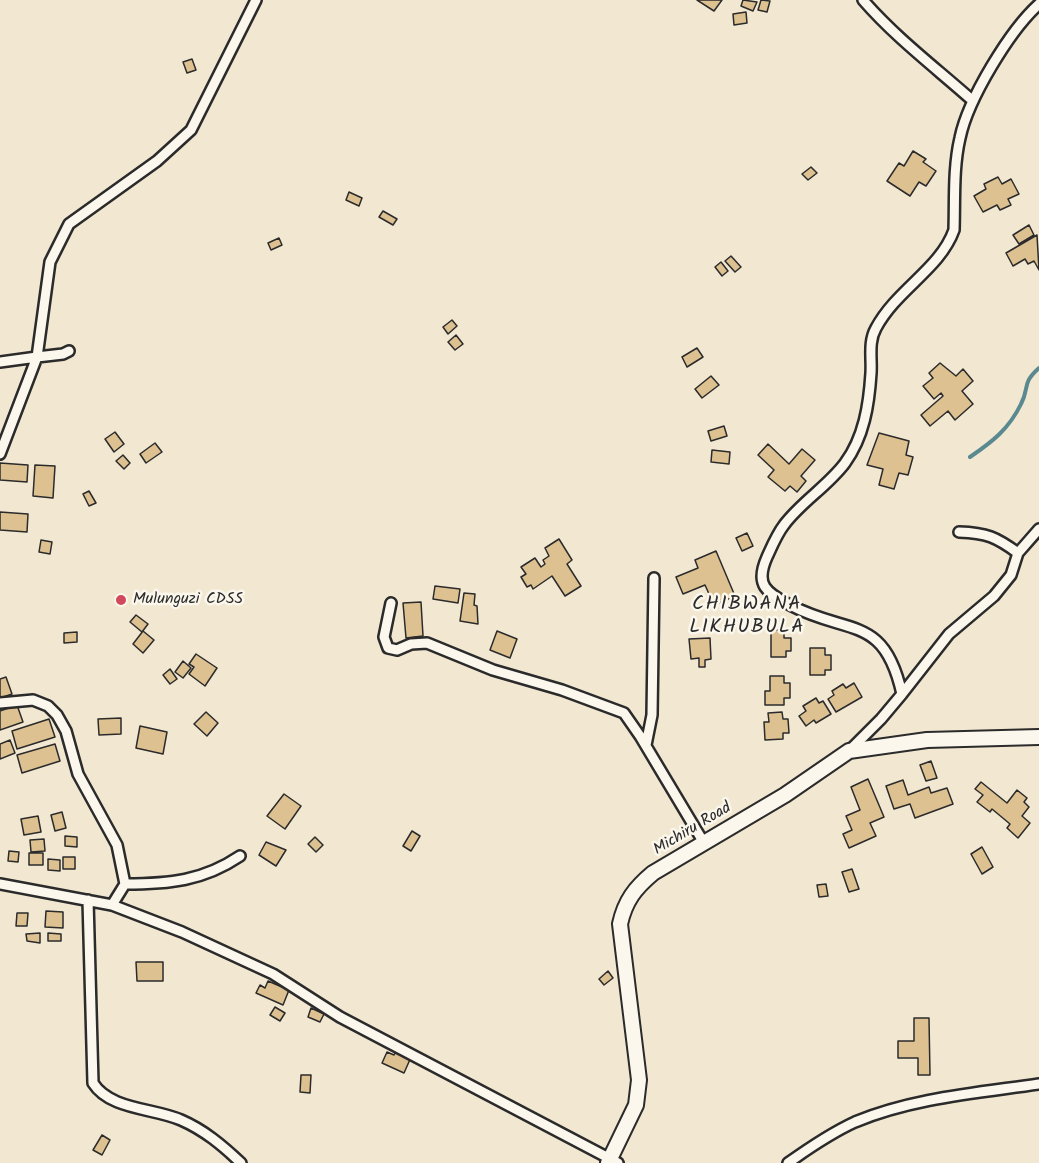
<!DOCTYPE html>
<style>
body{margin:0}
canvas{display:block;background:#f2e7d1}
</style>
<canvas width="1039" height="1163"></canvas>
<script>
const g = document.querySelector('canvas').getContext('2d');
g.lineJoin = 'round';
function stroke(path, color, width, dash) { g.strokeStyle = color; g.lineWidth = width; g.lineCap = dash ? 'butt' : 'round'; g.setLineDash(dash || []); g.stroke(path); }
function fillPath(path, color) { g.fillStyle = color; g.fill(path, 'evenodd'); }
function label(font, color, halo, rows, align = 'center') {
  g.font = font + ' Kalam,sans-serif'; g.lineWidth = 5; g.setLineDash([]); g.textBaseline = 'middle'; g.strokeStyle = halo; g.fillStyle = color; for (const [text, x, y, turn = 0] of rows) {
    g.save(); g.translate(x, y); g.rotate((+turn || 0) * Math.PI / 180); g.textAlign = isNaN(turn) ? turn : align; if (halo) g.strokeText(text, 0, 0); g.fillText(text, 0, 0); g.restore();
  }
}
stroke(new Path2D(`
 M970,457C992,442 1009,429 1021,404C1030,387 1021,384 1039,368`), '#5a8a90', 4);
const building = new Path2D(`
 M697,0H722L714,11Z
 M743,0L757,2L753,11L741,6Z
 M761,0L770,1L767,12L758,10Z
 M746,12L747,23L734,25L733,14Z
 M192,59L196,70L187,73L183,62Z
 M913,151L926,159L923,162L936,171L926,186L919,182L910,196L887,181L899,163L904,166Z
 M811,167L817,173L808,180L802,174Z
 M998,177L1002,184L1011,179L1019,194L1008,199L1011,205L1000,210L997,205L983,212L974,196L986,189L984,184Z
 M349,192L362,198L359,206L346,200Z
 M383,211L397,219L393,225L379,217Z
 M1029,225L1034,235L1019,244L1013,235Z
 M1037,235L1039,270L1034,261L1028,264L1025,259L1013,266L1006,253Z
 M279,238L282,245L271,250L268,243Z
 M731,256L741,267L735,272L725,261Z
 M721,262L728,271L722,276L715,267Z
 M452,320L457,326L448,334L443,327Z
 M456,335L463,344L455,350L448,342Z
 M697,348L703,357L687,367L682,357Z
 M940,363L956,376L963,369L973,381L962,391L973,404L955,420L948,411L930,426L921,415L943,396L941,393L934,399L923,386L933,378L929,373Z
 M711,376L719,385L702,398L695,389Z
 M724,426L727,436L711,441L708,431Z
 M115,432L124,444L114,452L105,439Z
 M879,433L909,441L906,455L913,457L908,475L899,473L894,489L879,485L883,469L867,465Z
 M155,443L162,452L146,463L140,454Z
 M768,444L789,464L802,449L815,460L801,476L806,481L797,492L790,486L785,491L768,477L774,470L758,455Z
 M712,450L730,452L729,464L711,462Z
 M123,455L130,463L124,469L116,461Z
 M0,463L28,465L27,482L0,480Z
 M35,465L55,466L53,498L33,496Z
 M89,491L96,503L89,506L83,494Z
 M0,512L28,514L27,532L0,530Z
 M747,533L753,546L742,551L736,538Z
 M559,539L572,560L567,564L581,586L565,596L552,576L533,589L531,585L527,587L521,577L526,574L521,567L535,558L541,567L545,564L543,560L549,556L545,548Z
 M41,540L52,542L50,554L39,552Z
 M716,551L735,596L714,605L705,585L683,594L676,577L698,568L695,560Z
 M435,586L460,589L458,603L433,599Z
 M464,593L475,594L474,605L477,606L478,624L460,621Z
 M421,602L423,636L406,638L403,603Z
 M136,615L148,624L142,632L130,622Z
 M771,630H784V638H791V651H786V657H771Z
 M143,631L154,640L143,653L133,644Z
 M497,631L517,639L510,658L490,650Z
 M77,632V642L64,643V633Z
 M710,638L711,659L705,660V667H699V658L691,659L689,639Z
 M810,648H825V655H831V670H825V675H810Z
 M196,654L217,668L205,686L189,674L194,667L189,664Z
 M183,661L191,668L183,678L175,672Z
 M170,669L177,679L170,684L163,675Z
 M770,676H784V683H790V698H784V705H765V691H770Z
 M6,677L12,694L0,698V679Z
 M854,683L862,697L836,712L828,699L834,695L832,691L843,684L846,688Z
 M816,698L819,703L823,701L831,714L816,723L814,720L806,726L799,716L806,711L803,706Z
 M17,705L23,722L0,730V711Z
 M206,712L218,723L207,736L194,724Z
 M782,712L783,719H788L789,733H783V739L765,740L764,722H769L768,713Z
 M121,718V734L99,735L98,719Z
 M49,719L55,737L17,749L12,731Z
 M140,726L167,732L163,754L136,748Z
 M10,740L15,753L0,759V744Z
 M55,744L60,761L22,773L17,755Z
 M931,761L937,778L926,781L920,765Z
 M868,779L884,817L870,823L876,836L849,848L843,834L852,830L846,816L860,810L851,787Z
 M903,780L908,795L929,787L931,793L947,788L953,804L915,818L910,804L894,809L886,786Z
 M981,782L1007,803L1017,790L1027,798L1024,802L1029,807L1022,816L1030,823L1018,838L1007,828L1010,824L992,809L990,812L977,802L983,795L975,789Z
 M284,794L301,806L285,829L267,816Z
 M62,812L66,828L55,831L51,815Z
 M38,816L41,832L24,835L21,819Z
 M412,831L420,836L411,851L403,846Z
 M65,836L77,837V847L65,846Z
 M315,837L323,845L316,852L308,844Z
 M44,839L45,851L31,852L30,840Z
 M266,842L286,850L276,866L259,855Z
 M982,847L993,867L982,874L971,854Z
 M9,851L19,852L18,862L8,861Z
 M29,853H43V865H29Z
 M63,857H75V869H63Z
 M48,859L60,860V871L48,870Z
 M852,869L859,889L849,892L842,872Z
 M826,884L828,896L819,897L817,885Z
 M46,911L63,912V928L45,927Z
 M17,913H28L27,926H16Z
 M40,933V943L27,941L26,934Z
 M48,933L61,934V941H48Z
 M136,962H163V981H137Z
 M608,971L613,978L604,985L599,979Z
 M268,981L289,990L283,1005L256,993L260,985L265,988Z
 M275,1007L285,1013L280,1021L270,1015Z
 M311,1008L324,1014L320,1022L308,1017Z
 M914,1018H929L930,1075H918V1058H898V1041H914Z
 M397,1049L412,1055L404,1073L382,1063L387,1052L394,1055Z
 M301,1075H311L310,1093L300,1092Z
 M102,1135L110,1140L102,1155L93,1150Z`);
fillPath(building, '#ddc191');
stroke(building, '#2b2b2b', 1.5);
const street = new Path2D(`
 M863,0C896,38 936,68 973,101
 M0,362L37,357L50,262L69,224L157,161L191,130L256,0
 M0,454L37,357L63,354L69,351
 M959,532C987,533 996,537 1018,553
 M391,603L384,637L388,648L397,650L411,644L427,643L493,670L562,690L624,713L640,736L704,843
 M902,694L949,634L994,596L1011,575L1018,553L1039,529
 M0,703L33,700L48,706L57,715L66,731L78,774L117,845L125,884
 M646,745L652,715L654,578
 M849,751L881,719L902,694C884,614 849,636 790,605C781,600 771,596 765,587C759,578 763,566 767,557C772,546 777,534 784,525C801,502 828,486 845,463C864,437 869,405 871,373C872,358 868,342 876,328C897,289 940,269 954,230C955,200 953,168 960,138C968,99 1010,30 1039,4
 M0,884L112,905L182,932L273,974L340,1017L618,1163
 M88,900L93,1083C110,1110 154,1108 181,1120C204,1130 222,1145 241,1163
 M112,905L125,884C169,884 203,881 240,856
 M788,1163C809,1148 831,1133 855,1122C913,1098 977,1093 1039,1084`);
const secondary = new Path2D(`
 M608,1163L636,1105L639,1080L620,924C625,901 635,888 653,873L785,795L849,751L927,740L1039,737`);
stroke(street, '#2b2b2b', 14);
stroke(secondary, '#2b2b2b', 18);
stroke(street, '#fbf7ec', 9);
stroke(secondary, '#fbf7ec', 14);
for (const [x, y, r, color] of [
 [121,600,6,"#d1495b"]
]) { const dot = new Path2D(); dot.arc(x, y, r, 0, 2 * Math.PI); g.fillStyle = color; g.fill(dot); stroke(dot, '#fbf7ec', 2); }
label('16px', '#2b2b2b', '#fbf7ec', [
 ["Mulunguzi CDSS",133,600]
], 'left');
label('16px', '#2b2b2b', '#fbf7ec', [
 ["Michiru Road",693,830,-31]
]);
g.letterSpacing = '1.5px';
label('20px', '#2b2b2b', '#fbf7ec', [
 ["CHIBWANA",747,606],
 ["LIKHUBULA",747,629]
]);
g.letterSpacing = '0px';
</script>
